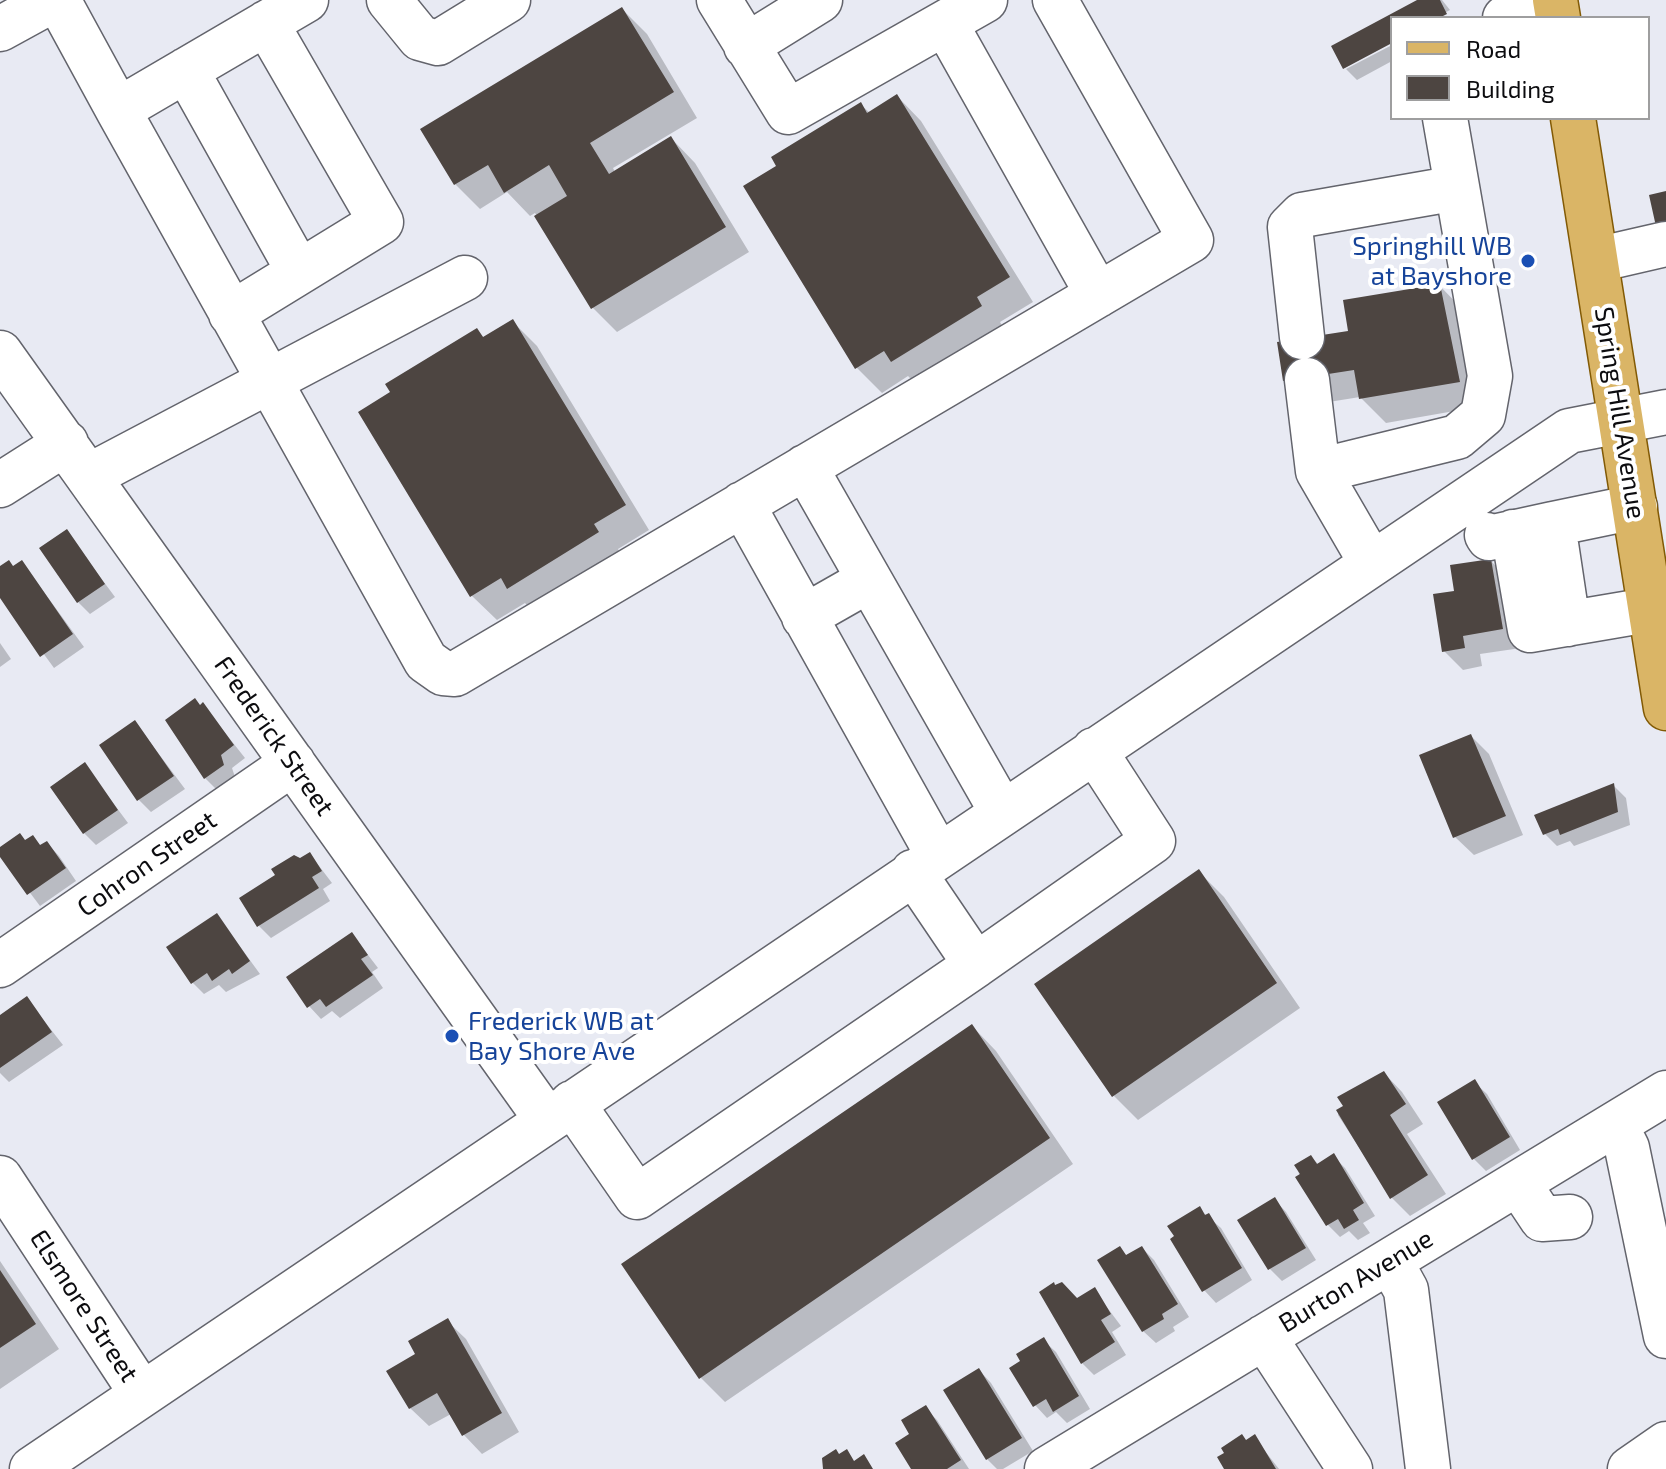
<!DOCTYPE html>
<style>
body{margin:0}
#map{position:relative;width:1666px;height:1469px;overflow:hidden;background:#e8eaf3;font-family:"Exo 2",sans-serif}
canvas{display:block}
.legend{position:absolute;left:1390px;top:16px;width:260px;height:104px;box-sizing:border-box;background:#fff;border:2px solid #9e9e9f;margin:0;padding:10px 14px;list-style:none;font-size:24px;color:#0c0c0f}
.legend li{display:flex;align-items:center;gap:16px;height:40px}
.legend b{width:40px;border:2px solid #9e9e9f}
</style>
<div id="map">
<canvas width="1666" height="1469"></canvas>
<ul class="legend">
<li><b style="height:10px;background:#dab566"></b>Road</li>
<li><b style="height:22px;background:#4d4541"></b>Building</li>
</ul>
</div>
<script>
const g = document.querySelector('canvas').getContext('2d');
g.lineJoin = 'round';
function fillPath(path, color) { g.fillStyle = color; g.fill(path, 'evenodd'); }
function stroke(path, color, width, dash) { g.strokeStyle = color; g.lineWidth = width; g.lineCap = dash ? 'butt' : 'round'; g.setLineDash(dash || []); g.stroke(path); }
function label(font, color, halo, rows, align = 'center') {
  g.font = font + ' "Exo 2",sans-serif'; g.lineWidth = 8; g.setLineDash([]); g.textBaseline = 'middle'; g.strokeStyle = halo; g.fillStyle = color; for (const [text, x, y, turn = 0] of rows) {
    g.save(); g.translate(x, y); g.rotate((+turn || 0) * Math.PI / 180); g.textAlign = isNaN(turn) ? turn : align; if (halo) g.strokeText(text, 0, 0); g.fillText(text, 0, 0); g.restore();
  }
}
fillPath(new Path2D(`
 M1422,0H1442L1450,10L1435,18H1392V41L1345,68L1334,46Z
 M622,9L647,34L697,118L613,168L615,172L671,138L695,163L749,252L617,332L592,307L535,213L530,216L507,192L480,209L455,184Z
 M1392,45V61L1357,80L1346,69Z
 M897,96L921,121L1033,302L1000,322L1005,331L917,385L908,376L882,393L857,368L745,187L779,166L860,104L870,113Z
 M1440,286L1464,311L1483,406L1386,423L1360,397L1310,405L1285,380L1350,332Z
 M513,322L537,346L649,530L618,549L622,557L533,612L525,603L497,620L472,596L477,330L485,339Z
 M66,531L115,597L90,614L78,602Z
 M1491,561L1509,580L1521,648L1480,654L1482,666L1463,670L1444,651L1456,593Z
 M22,562L84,647L54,668L0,594V568H14Z
 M0,643L11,659L0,667Z
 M203,705L245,758L232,768L235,777L217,790L205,778Z
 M135,722L185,789L151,812L139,800Z
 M1471,736L1489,754L1523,835L1474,855L1455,837Z
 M85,765L128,823L96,845L84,833Z
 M1614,786L1626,798L1630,825L1574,846L1570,841L1557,846L1545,834Z
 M33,838L42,847L47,843L59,856L76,881L40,906L0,853V849Z
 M310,854L332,883L323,889L330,901L271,938L259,926L300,860Z
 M1199,872L1224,897L1300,1008L1138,1120L1114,1096Z
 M217,915L260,974L226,992L219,985L204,994L192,982Z
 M352,934L378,968L372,972L383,988L340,1018L332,1011L321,1019L309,1006Z
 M27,999L63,1045L9,1082L0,1073V1017Z
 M972,1026L996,1051L1073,1164L725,1402L701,1378L624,1265Z
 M1384,1073L1402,1092L1423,1124L1407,1134L1446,1194L1410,1216L1392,1198L1338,1115V1111Z
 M1474,1082L1487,1094L1520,1150L1486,1171L1474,1159Z
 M1333,1156L1345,1168L1375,1216L1363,1223L1370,1233L1358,1240L1349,1231L1340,1237L1328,1225L1301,1182L1297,1166L1311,1157L1319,1165Z
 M1274,1199L1286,1212L1316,1260L1282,1281L1270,1269L1240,1221Z
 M1199,1209L1221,1228L1252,1280L1216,1303L1204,1290Z
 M1142,1248L1154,1260L1189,1317L1173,1327L1175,1331L1156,1343L1143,1331L1120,1249L1128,1257Z
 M0,1261L59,1349L0,1389Z
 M1094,1290L1121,1326L1112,1332L1126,1355L1094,1375L1082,1363L1077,1300Z
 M447,1321L466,1339L519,1432L482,1454L464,1435L451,1414L429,1426L410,1408L418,1355Z
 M1043,1340L1056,1352L1090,1409L1067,1423L1056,1412L1047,1418L1035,1405L1023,1361Z
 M979,1370L991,1383L1033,1451L1003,1469H997L987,1459Z
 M925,1408L937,1420L969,1469H913L912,1434Z
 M1254,1437L1279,1469H1227L1247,1442Z`), '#0003');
fillPath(new Path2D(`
 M1417,0H1440L1447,14L1439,18H1392V43L1343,69L1331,46Z
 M622,7L674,92L590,143L609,174L671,136L726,227L591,309L534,216L567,196L549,165L504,193L488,165L454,185L420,129Z
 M897,94L1010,277L977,297L982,306L891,362L884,351L855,369L743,186L776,166L771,157L861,102L867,113Z
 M1666,191V228L1657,231L1649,195Z
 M1440,284L1460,382L1359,399L1354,370L1283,381L1277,342L1348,331L1343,300Z
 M513,319L626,505L594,524L599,532L507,589L501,578L470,597L358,412L390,392L385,384L477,328L483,337Z
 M67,529L105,584L77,603L39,548Z
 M1491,559L1503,629L1463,636L1465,648L1442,652L1433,594L1454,591L1450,565Z
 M9,560L13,566L22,560L73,634L40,657L0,598V566Z
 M195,698L200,705L203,702L234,745L221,755L224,765L204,779L165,720Z
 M135,720L174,776L137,801L99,745Z
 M1471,734L1506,816L1453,838L1419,755Z
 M85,762L118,810L83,834L50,787Z
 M1614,783L1618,812L1560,835L1558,829L1543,835L1534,815Z
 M20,833L25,840L33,835L40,845L47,841L66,868L27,895L0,857V847Z
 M310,852L322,871L312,877L319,888L257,927L239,898L275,875L271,869L294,855L300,858Z
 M1199,869L1277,983L1112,1097L1034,984Z
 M217,913L250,961L232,974L229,969L212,981L207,973L191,984L166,947Z
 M352,932L368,955L361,959L373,975L326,1007L320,999L307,1008L286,977Z
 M27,996L52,1032L0,1068V1015Z
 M972,1024L1050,1138L699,1379L621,1264Z
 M1384,1071L1406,1104L1390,1115L1428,1175L1390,1199L1336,1110L1343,1106L1337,1097Z
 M1475,1079L1510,1137L1472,1160L1437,1102Z
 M1334,1153L1364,1203L1353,1210L1359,1220L1344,1229L1338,1219L1326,1226L1295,1177L1300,1174L1294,1165L1311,1155L1317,1164Z
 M1275,1197L1306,1248L1268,1270L1237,1220Z
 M1200,1206L1205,1215L1209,1213L1242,1268L1202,1292L1170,1239L1174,1236L1167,1226Z
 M1120,1246L1126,1255L1142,1246L1178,1304L1162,1314L1164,1319L1142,1332L1097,1260Z
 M0,1270L36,1324L0,1348Z
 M1054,1282L1055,1285L1062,1282L1077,1298L1095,1287L1111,1314L1101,1320L1115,1342L1081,1364L1039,1292Z
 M448,1318L502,1413L462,1436L437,1393L409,1409L386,1371L415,1354L408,1341Z
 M1044,1337L1079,1396L1053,1412L1046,1399L1033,1407L1009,1368L1020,1361L1016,1354Z
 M979,1368L1022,1438L986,1460L943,1390Z
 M926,1405L961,1460L947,1469H911L895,1443L909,1434L901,1420Z
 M1242,1434L1246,1440L1255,1434L1276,1469H1224L1217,1457L1224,1453L1221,1448Z
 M836,1449L839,1454L847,1449L854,1461L864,1454L873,1469H823L822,1458Z`), '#4d4541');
const minor = new Path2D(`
 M58,0L118,110
 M306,0L118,110L426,661L443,673L455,674L1191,240L1055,0
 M389,0L420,38L438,43L508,0
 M719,0L788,112L985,0
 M1505,18L1553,0
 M945,23L1098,295
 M0,29L53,0
 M746,46L820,0
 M186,70L299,272
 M1596,260L1666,244
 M231,314L381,222L266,23
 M1302,337L1290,227L1302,215L1457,188
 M0,353L547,1120
 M1307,380L1318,471
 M805,467L1002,812
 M89,476L465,278
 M0,485L66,443
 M742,504L938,855
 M1553,524L1635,507
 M1513,532L1530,630L1666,607
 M1487,535L1489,538L1553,524L1568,624
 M1372,564L1318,471L1457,437L1483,415L1490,376L1445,118
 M804,617L869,580
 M913,872L976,965L1153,841L1094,750
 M0,965L293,763
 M572,1103L637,1197L976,965
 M1615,1124L1627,1148L1666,1336
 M0,1178L142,1394
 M1518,1183L1542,1219L1570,1217
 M1390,1261L1406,1290L1428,1469
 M1264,1337L1350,1469
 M32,1469L1569,431L1666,412
 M1047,1469L1666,1093
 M1630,1469L1666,1444`);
const major = new Path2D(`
 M1555,0L1558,18
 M1573,118L1666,708`);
stroke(minor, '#63646c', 47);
stroke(major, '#825a05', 47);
stroke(minor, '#fff', 44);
stroke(major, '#dab566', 44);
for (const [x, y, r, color] of [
 [1528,261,8,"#1a4fb4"],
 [452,1036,8,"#1a4fb4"]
]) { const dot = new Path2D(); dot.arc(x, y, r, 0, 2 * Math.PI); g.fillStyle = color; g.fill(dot); stroke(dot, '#fff', 3); }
label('26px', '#164399', '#fff', [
 ["Springhill WB",1512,246],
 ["at Bayshore",1512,276],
 ["Frederick WB at",468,1021,"left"],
 ["Bay Shore Ave",468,1051,"left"]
], 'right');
label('26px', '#0c0c0f', '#fff', [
 ["Spring Hill Avenue",1620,413,81],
 ["Frederick Street",274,736,55],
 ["Cohron Street",147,864,-35],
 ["Burton Avenue",1356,1281,-31],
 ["Elsmore Street",84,1306,57]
]);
</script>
